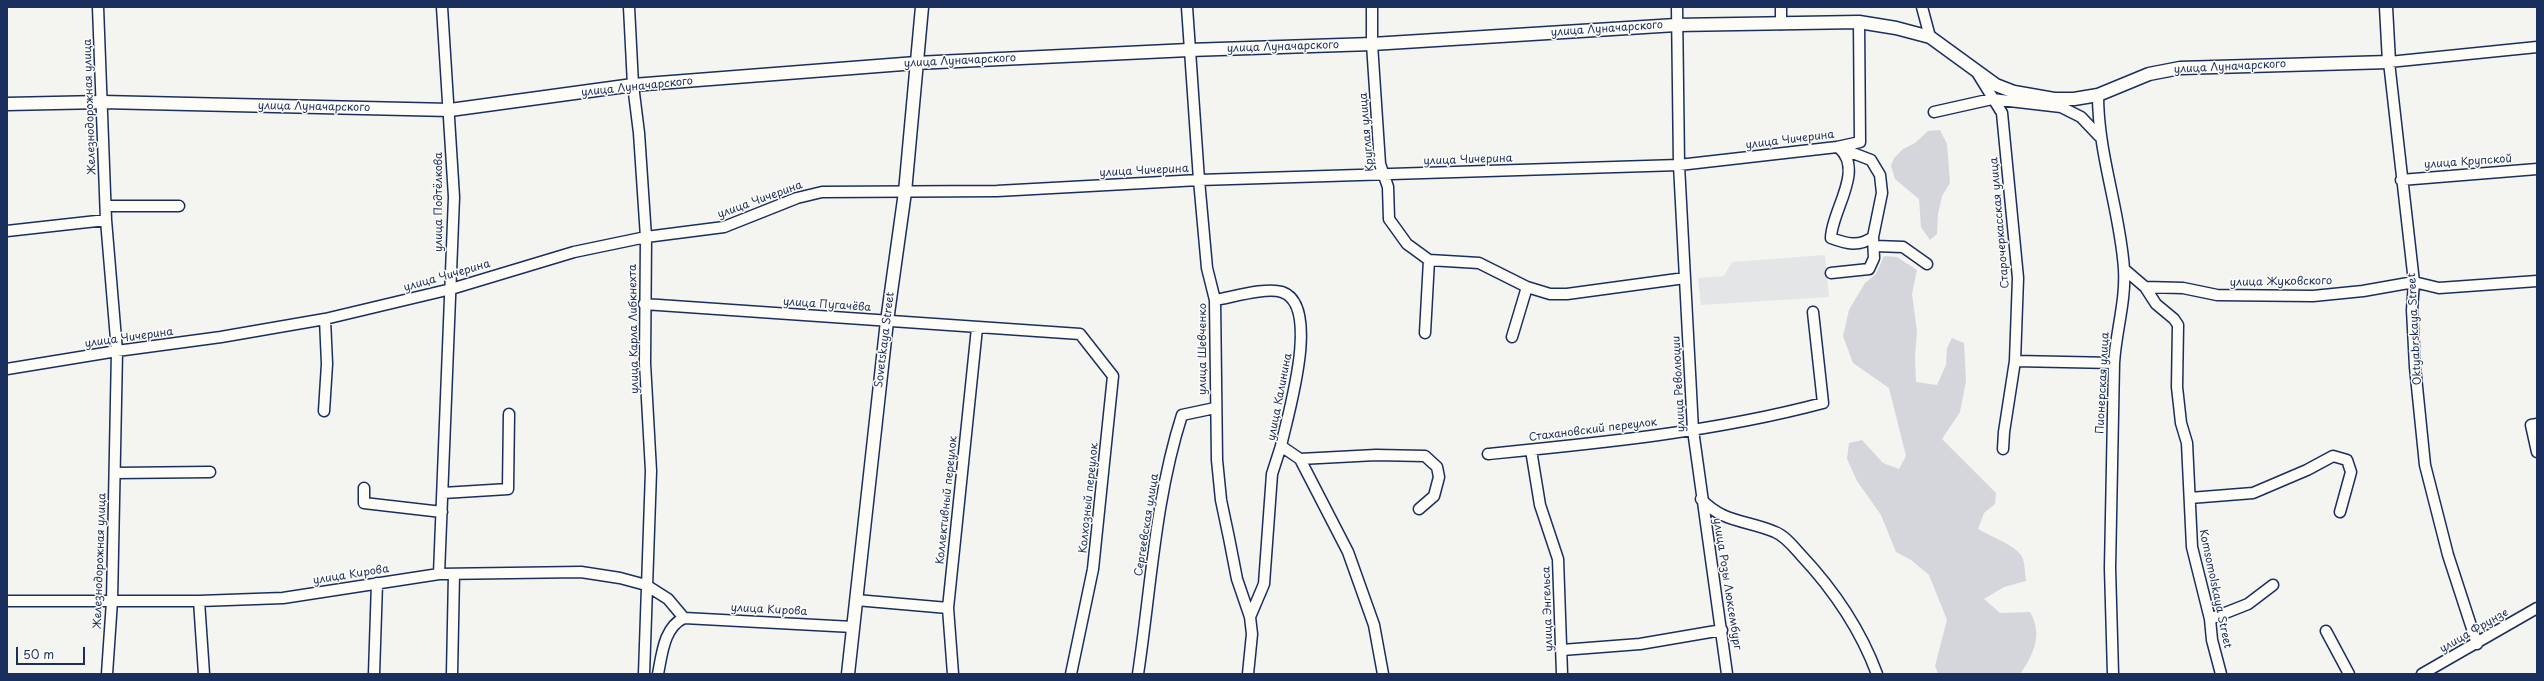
<!DOCTYPE html>
<meta charset="utf-8">
<style>
body{margin:0}
#map{position:relative;width:2544px;height:681px;overflow:hidden;background:#f4f4f1;font-family:"Playpen Sans",sans-serif}
canvas{display:block}
.frame{position:absolute;inset:0;border:8px solid #1b2f5e;pointer-events:none}
.scale{position:absolute;left:16px;top:647px;width:69px;height:18px;box-sizing:border-box;border:2px solid #1b2f5e;border-top:0;padding-left:5px;font-size:12px;line-height:14px;white-space:nowrap;color:#1b2f5e;-webkit-text-stroke:3px #fdfcf7;paint-order:stroke}
</style>
<div id="map">
<canvas width="2544" height="681"></canvas>
<div class="frame"></div>
<div class="scale">50 m</div>
</div>
<script>
const g = document.querySelector('canvas').getContext('2d');
g.lineJoin = 'round';
function fillPath(path, color) { g.fillStyle = color; g.fill(path, 'evenodd'); }
function stroke(path, color, width, dash) { g.strokeStyle = color; g.lineWidth = width; g.lineCap = dash ? 'butt' : 'round'; g.setLineDash(dash || []); g.stroke(path); }
function label(font, color, halo, rows, align = 'center') {
  g.font = font + ' "Playpen Sans",sans-serif'; g.lineWidth = 3; g.setLineDash([]); g.textBaseline = 'middle'; g.strokeStyle = halo; g.fillStyle = color; for (const [text, x, y, turn = 0] of rows) {
    g.save(); g.translate(x, y); g.rotate((+turn || 0) * Math.PI / 180); g.textAlign = isNaN(turn) ? turn : align; if (halo) g.strokeText(text, 0, 0); g.fillText(text, 0, 0); g.restore();
  }
}
fillPath(new Path2D(`
 M1825,255L1829,297L1701,305L1698,278L1724,276L1732,262Z`), '#e4e5e6');
fillPath(new Path2D(`
 M1940,130L1947,144L1950,183L1942,196L1938,214L1937,234L1930,240L1921,227L1919,199L1895,179L1891,166L1894,158L1903,149L1915,143L1928,131Z
 M1884,256L1897,257L1917,270L1912,294L1917,331L1915,357L1916,382L1937,385L1946,365L1947,348L1952,338L1964,343L1966,381L1960,412L1942,439L1996,493L1995,504L1984,513L1978,529C1989,536 2019,546 2023,559C2025,566 2025,574 2026,581L2004,587L1984,599L2000,613L2030,612C2043,634 2034,654 2020,674H1938L1935,666L1947,620L1929,575L1911,560L1896,552L1881,515L1857,481L1847,459L1849,443L1862,440L1883,463L1899,469L1906,456L1889,388L1853,363L1843,336L1849,310L1865,283L1876,274Z`), '#d4d6db');
const minor = new Path2D(`
 M98,7L106,220L117,351L112,601L107,674
 M629,7L633,85L639,133L646,237L645,363L651,471L644,674
 M1187,7L1199,180L1207,268L1215,300L1217,460L1221,500L1229,538L1237,579L1250,617L1252,634L1248,674
 M1372,7V44L1380,164L1388,187L1389,219L1407,244L1429,260L1479,263L1527,287L1550,294H1567L1685,278
 M1677,7L1679,165L1693,430L1727,674
 M1781,7V24
 M1922,7L1930,37
 M1978,74L2002,113L2018,278L2015,361L2004,432L2003,449
 M2098,95C2098,155 2120,210 2124,269C2126,301 2116,331 2114,363L2110,568L2113,674
 M1934,112L1992,99L2061,107L2081,117L2099,136
 M1839,148C1865,170 1831,212 1831,238C1847,244 1859,247 1873,237
 M2401,180L2537,169
 M106,206H179
 M7,231L106,220
 M1875,246L1903,247L1927,264
 M2124,269L2145,287L2156,304L2174,319L2178,325L2177,387L2181,423L2187,443L2192,547L2210,619L2212,640L2221,674
 M1831,273L1869,269L1874,258L1873,237L1882,193L1880,175L1871,160L1837,147
 M2145,287L2183,288L2217,295L2313,296L2363,291L2414,282L2439,288L2537,281
 M1215,300C1233,297 1266,287 1282,292C1322,305 1287,417 1281,446L1300,459L1348,552L1374,625L1383,674
 M644,304L1080,334L1113,376L1093,569L1071,674
 M1425,333L1429,260
 M1512,337L1527,287
 M2015,361L2114,363
 M7,369L117,351L221,337L325,319L451,289L574,252L646,237L724,227L797,198L822,192L997,191L1199,180L1679,165L1837,147L1860,142L1859,22
 M324,411L327,364L325,319
 M2537,424L2531,425L2537,452
 M1531,450L1540,505L1558,559L1562,674
 M1488,454C1600,443 1714,432 1823,403L1813,312
 M1300,459L1376,455L1425,456L1437,467L1439,477L1434,496L1419,509
 M115,473L210,472
 M364,488V503L442,512
 M443,493L508,489L509,414
 M2190,498L2253,493L2307,470L2333,456L2347,460L2351,472L2340,512
 M1701,499C1723,523 1747,520 1775,532C1785,536 1793,546 1800,554C1833,589 1860,628 1877,674
 M439,574L454,197L442,7
 M856,600L948,608
 M7,601H199L283,598L439,574L581,572L620,578L646,585L668,599L684,618L853,627
 M199,601L204,674
 M1250,617L1264,584L1272,474L1281,446
 M2210,619L2248,604L2273,585
 M2326,631L2349,674
 M2477,644L2448,555L2425,465L2415,367L2412,310L2414,282L2389,62L2537,47
 M1562,650L1640,644L1722,630
 M374,674L377,583
 M452,674L454,574
 M658,674C662,654 664,627 684,618
 M953,674L948,608L977,328
 M1138,674C1151,588 1155,499 1182,415L1215,408
 M2422,674L2537,608`);
const major = new Path2D(`
 M7,104L102,102L450,110L633,85L916,63L1189,50L1372,44L1676,25L1859,22L1896,28L1930,37L1996,85L2014,92L2054,99H2074L2098,95L2149,74L2180,68L2389,62L2386,7
 M848,674L887,321L905,192L922,7`);
stroke(minor, '#1b2f5e', 13);
stroke(major, '#1b2f5e', 15);
stroke(minor, '#fdfcf7', 10);
stroke(major, '#fdfcf7', 12);
label('11px', '#1b2f5e', '#fdfcf7', [
 ["улица Луначарского",1607,29,-4],
 ["улица Луначарского",1283,47,-2],
 ["улица Луначарского",960,61,-3],
 ["улица Луначарского",2230,67,-3],
 ["улица Луначарского",637,87,-6],
 ["Железнодорожная улица",90,107,-92],
 ["улица Луначарского",314,107,1],
 ["Круглая улица",1367,132,-95],
 ["улица Чичерина",1790,140,-7],
 ["улица Чичерина",1468,160,-2],
 ["улица Крупской",2468,162,-4],
 ["улица Чичерина",1144,171,-3],
 ["улица Чичерина",760,200,-20],
 ["улица Подтёлкова",439,202,-90],
 ["Старочеркасская улица",2000,223,-95],
 ["улица Чичерина",447,276,-16],
 ["улица Жуковского",2281,282,-1],
 ["улица Пугачёва",827,305,4],
 ["улица Карла Либкнехта",634,329,-91],
 ["Oktyabrskaya Street",2415,329,-93],
 ["улица Чичерина",129,338,-8],
 ["Sovetskaya Street",885,340,-83],
 ["улица Шевченко",1203,349,-90],
 ["Пионерская улица",2103,383,-87],
 ["улица Революции",1679,384,-93],
 ["улица Калинина",1280,397,-79],
 ["Стахановский переулок",1593,430,-7],
 ["Колхозный переулок",1089,498,-84],
 ["Коллективный переулок",947,500,-84],
 ["Сергеевская улица",1147,525,-81],
 ["Железнодорожная улица",100,561,-88],
 ["улица Кирова",351,575,-9],
 ["улица Розы Люксембург",1727,584,81],
 ["Komsomolskaya Street",2215,589,78],
 ["улица Энгельса",1548,609,-92],
 ["улица Кирова",769,610,3],
 ["улица Фрунзе",2474,631,-30]
]);
</script>
